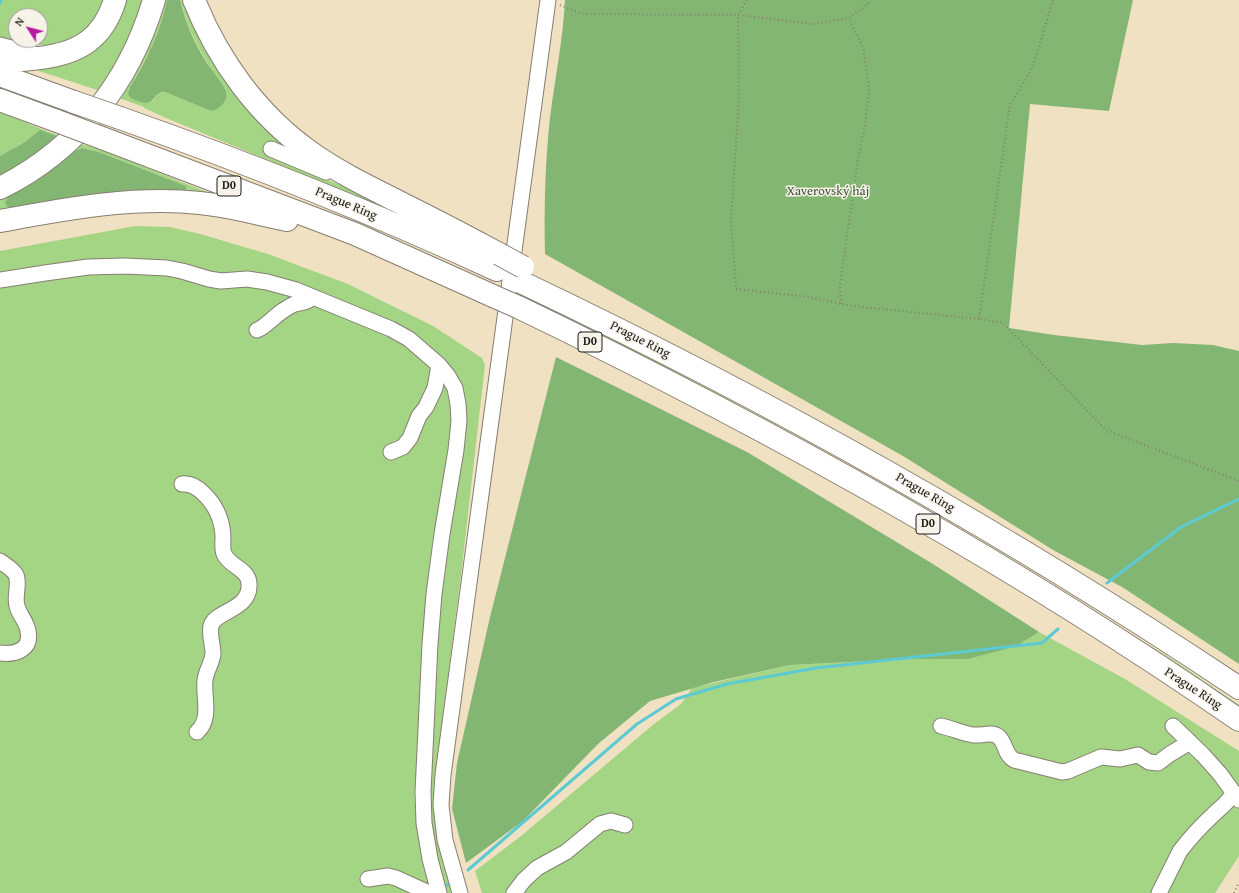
<!DOCTYPE html>
<meta charset="utf-8">
<style>
body{margin:0}
#map{position:relative;width:1239px;height:893px;overflow:hidden;background:#f1e1c3;font-family:"Gentium Book Plus",serif}
canvas{display:block}
.north{position:absolute;left:8px;top:8px;width:40px;height:40px;box-sizing:border-box;background:#f7f3e8;border:1px solid #9f9d96;border-radius:50%;rotate:306deg;font-size:11px;font-weight:700;line-height:16px;text-align:center;color:#1c1c1c}
.north::after{content:'';display:block;margin:auto;width:14px;height:18px;background:#b5179e;clip-path:polygon(50% 0,100% 100%,50% 72%,0 100%)}
</style>
<div id="map">
<canvas width="1239" height="893"></canvas>
<div class="north">N</div>
</div>
<script>
const g = document.querySelector('canvas').getContext('2d');
g.lineJoin = 'round';
function fillPath(path, color) { g.fillStyle = color; g.fill(path, 'evenodd'); }
function stroke(path, color, width, dash) { g.strokeStyle = color; g.lineWidth = width; g.lineCap = dash ? 'butt' : 'round'; g.setLineDash(dash || []); g.stroke(path); }
function label(font, color, halo, rows, align = 'center') {
  g.font = font + ' "Gentium Book Plus",serif'; g.lineWidth = 3; g.setLineDash([]); g.textBaseline = 'middle'; g.strokeStyle = halo; g.fillStyle = color; for (const [text, x, y, turn = 0] of rows) {
    g.save(); g.translate(x, y); g.rotate((+turn || 0) * Math.PI / 180); g.textAlign = isNaN(turn) ? turn : align; if (halo) g.strokeText(text, 0, 0); g.fillText(text, 0, 0); g.restore();
  }
}
fillPath(new Path2D(`
 M0,0H109L87,30L68,40L49,45H38L20,43L0,38ZM16,16H40V40H16Z
 M126,0H146L142,13L103,92L39,71V68L73,62L90,52L124,6Z
 M161,0H167L161,22L151,49L128,91L152,101C156,97 159,91 165,92L211,111L226,90C205,62 189,34 180,0H184L288,147L271,156L352,190L406,217L166,118L144,108V107L116,97Z
 M0,112L29,123V124L62,137L51,146L40,131L25,142L0,156Z
 M78,143L105,151L219,197L0,213V196ZM82,148L99,152L186,186L164,191H138L104,193L68,197L14,208H9L7,207L9,196L35,182L75,151Z
 M135,226L170,227L200,234L268,254L348,284L433,326L482,358L485,365L461,575L434,784L438,833L453,893H0V251Z
 M524,298L550,307L624,344L805,441L906,497L1096,612L1173,660L1239,705V711Z
 M1039,632L1125,679L1239,751V856L1215,893H482L475,871L521,836L654,724L681,704L692,688L790,665L910,659H968L1018,645Z`), '#a3d584');
fillPath(new Path2D(`
 M167,0H180C185,21 194,42 205,60C210,68 224,85 226,91C228,102 220,109 211,111L165,92C151,91 157,112 131,98C127,95 128,92 130,87C147,60 160,32 167,0Z
 M565,0H1133L1109,111L1030,104L1009,328L1054,335L1142,345L1173,343L1213,345L1239,351V664L1122,587L1053,550L903,456L545,254C544,209 545,163 550,118C555,78 563,40 565,0Z
 M40,130L59,137L41,152L0,177V156L25,142Z
 M82,148L99,152L186,186V189L183,191C126,190 70,195 14,208C9,208 6,207 5,202L9,196L35,182L75,151Z
 M556,357L747,452L933,564L1039,632L1018,645L1002,650L968,659H910L790,665L714,682L650,701L598,744L523,821L466,863L452,809L457,763L490,617Z`), '#82b672');
stroke(new Path2D(`
 M0,3L1,0
 M1107,583L1181,527L1239,499
 M468,870L637,724L676,699L727,684L816,668L1042,643L1058,629
 M447,885L451,882`), '#5dc9d2', 3);
const minor = new Path2D(`
 M0,45L34,54
 M271,149L326,172
 M0,280L45,273L88,267L125,266L167,268L182,271L209,279L221,281L247,279L267,282L296,290L391,329L409,339L439,365L448,376L455,388L458,404L459,421L456,450L442,534L434,594L430,644L423,792L424,823L430,859L439,893
 M257,330C266,327 275,315 284,310C287,308 291,305 295,304C302,302 307,303 313,297
 M391,452L403,447L410,438L419,416L426,407L435,388L439,365
 M182,484C191,483 197,487 203,493C216,505 222,519 223,536C223,542 222,549 224,554C230,567 249,569 249,584C251,610 214,611 211,626C209,636 213,644 213,654C212,663 206,671 205,680C203,697 212,719 197,732
 M0,561C5,565 13,569 16,575C20,584 14,596 17,606C19,615 27,622 28,631C32,650 15,655 0,653
 M941,726C952,728 963,734 974,735C982,736 992,731 999,737C1006,744 1005,755 1014,760L1062,772L1068,771L1101,757L1120,759L1138,755L1149,762L1158,763L1170,754L1190,742
 M1173,726L1203,755L1220,774L1239,800
 M368,879L388,876L396,878L429,893
 M460,893L445,840L441,805L443,775L548,0
 M514,893L524,880L537,868L566,852L600,824L611,821L625,825
 M1159,893L1180,851C1190,838 1202,825 1214,814C1221,807 1228,803 1233,793`);
const highway = new Path2D(`
 M194,0C218,60 257,114 310,152C338,172 369,187 399,202C433,219 466,236 499,254
 M0,60C14,61 26,60 40,58C79,53 103,39 115,0
 M0,75L74,102
 M0,100L57,121
 M120,118C248,163 374,213 497,270
 M102,138L355,234L493,296
 M0,188C77,150 130,82 154,0
 M0,221C66,209 133,196 200,203C230,206 258,214 287,220
 M521,282C769,400 1010,535 1239,688
 M518,307C767,427 1012,563 1239,720`);
stroke(minor, '#867e70', 17);
stroke(highway, '#867e70', 24);
stroke(new Path2D(`
 M747,0L738,15L739,97L731,221L736,289L809,297L841,304L871,308L979,319
 M1053,0L1037,53L1029,74L1010,105L979,319L1003,323L1106,430L1239,481
 M560,5L582,14L738,15L814,24L849,18L867,5L870,0
 M841,304L840,284L858,160L865,124L869,88L863,48L849,18
 M1234,893L1239,882`), '#867e70', 2, [1, 3]);
stroke(minor, '#fff', 15);
stroke(highway, '#fff', 22);
const highwayBridge = new Path2D(`
 M74,102L120,118
 M57,121L102,138
 M499,254L523,267
 M493,296L518,307`);
stroke(highwayBridge, '#867e70', 24, []);
stroke(highwayBridge, '#fff', 22);
for (const [x, y, w] of [
 [229,186,24],
 [590,342,24],
 [928,524,24]
]) { const box = new Path2D(); box.roundRect(x - w / 2, y - 10, w, 20, 3); g.fillStyle = '#f7f3e8'; g.fill(box); stroke(box, '#1c1c1c', 1); }
label('bold 12px', '#1c1c1c', null, [
 ["D0",229,186],
 ["D0",590,342],
 ["D0",928,524]
]);
label('13px', '#44543b', '#f7f3e8', [
 ["Xaverovský háj",828,192]
]);
label('13px', '#1c1c1c', '#f7f3e8', [
 ["Prague Ring",346,204,23],
 ["Prague Ring",640,340,27],
 ["Prague Ring",925,493,30],
 ["Prague Ring",1193,689,33]
]);
</script>
